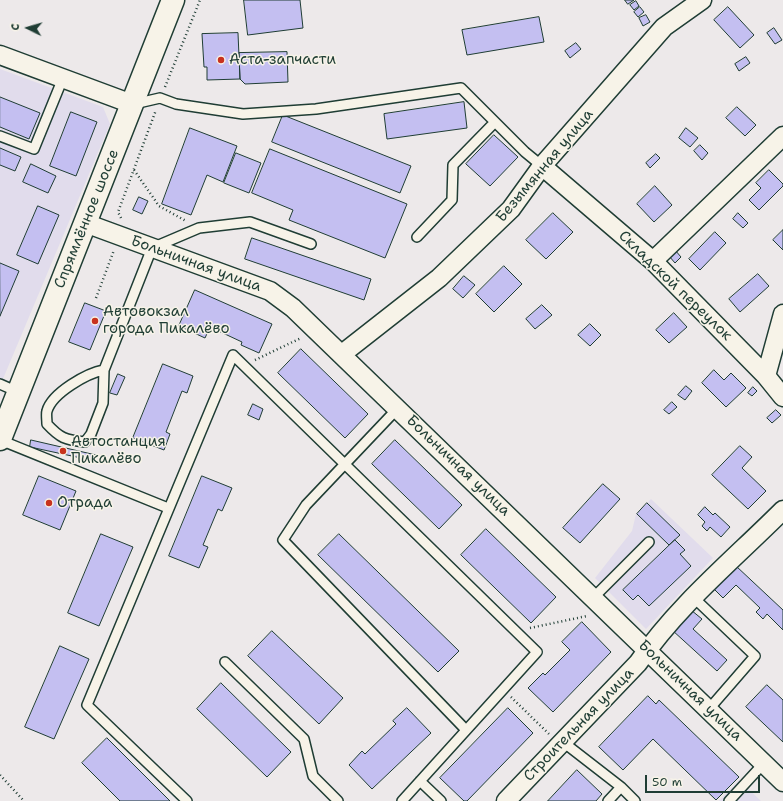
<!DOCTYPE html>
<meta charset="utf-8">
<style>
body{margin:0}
#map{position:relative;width:783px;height:801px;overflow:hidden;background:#ede9ea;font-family:"Shantell Sans",sans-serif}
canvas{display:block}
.north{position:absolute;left:8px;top:8px;width:40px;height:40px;-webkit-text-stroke:3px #f7f3e8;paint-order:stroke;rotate:275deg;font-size:11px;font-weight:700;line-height:16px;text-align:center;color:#1f3d34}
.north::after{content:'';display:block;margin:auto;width:14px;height:18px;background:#1f3d34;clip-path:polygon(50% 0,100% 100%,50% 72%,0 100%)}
.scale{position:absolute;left:645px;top:775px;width:115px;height:18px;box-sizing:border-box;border:2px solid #1f3d34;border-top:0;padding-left:5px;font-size:12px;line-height:14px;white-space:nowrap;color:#1f3d34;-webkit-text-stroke:3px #f7f3e8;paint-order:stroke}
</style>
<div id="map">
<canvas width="783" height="801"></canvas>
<div class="north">С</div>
<div class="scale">50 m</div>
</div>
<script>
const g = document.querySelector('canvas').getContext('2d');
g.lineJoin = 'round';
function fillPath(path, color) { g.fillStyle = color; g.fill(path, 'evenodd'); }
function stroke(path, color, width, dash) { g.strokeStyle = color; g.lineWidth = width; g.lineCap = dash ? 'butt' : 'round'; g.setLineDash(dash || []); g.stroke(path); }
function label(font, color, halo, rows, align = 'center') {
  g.font = font + ' "Shantell Sans",sans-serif'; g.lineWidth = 3; g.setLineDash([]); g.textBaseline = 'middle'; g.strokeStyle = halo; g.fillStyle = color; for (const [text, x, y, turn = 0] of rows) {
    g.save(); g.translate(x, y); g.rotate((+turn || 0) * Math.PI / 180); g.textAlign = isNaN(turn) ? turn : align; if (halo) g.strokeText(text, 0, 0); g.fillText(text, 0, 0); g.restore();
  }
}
fillPath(new Path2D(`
 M0,69L103,107L110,124L0,386Z
 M651,499L713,558L646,629L595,578L632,531L636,514Z
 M739,780L761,801H719Z`), '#e1dcec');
const building = new Path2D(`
 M244,0H300L303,28L248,35Z
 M625,0H634L628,4Z
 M636,1L639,6L634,10L630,5Z
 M640,7L644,12L638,17L634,12Z
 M728,7L754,35L740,48L714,20Z
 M646,15L650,22L643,26L639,18Z
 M539,17L544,42L467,55L462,30Z
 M774,28L782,40L775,44L767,33Z
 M238,33L240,79L207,80V67H204L202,34Z
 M576,43L581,49L570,58L565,51Z
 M287,52L288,82L245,84L240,79L239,53Z
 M746,57L750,63L739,71L735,64Z
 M0,97L40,113L29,139L0,127Z
 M464,102L467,128L387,139L384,114Z
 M737,107L756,125L745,136L726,118Z
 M71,112L97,122L76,176L50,166Z
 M283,115L411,166L400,193L272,142Z
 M190,128L237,146L223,182L207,175L191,215L162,204Z
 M686,128L698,138L690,147L679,138Z
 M494,135L518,157L490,186L466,164Z
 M700,145L708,153L702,160L694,151Z
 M0,148L21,157L15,171L0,165Z
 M270,149L407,204L385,258L289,220L293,210L252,193Z
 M236,153L261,163L249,193L224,183Z
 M656,154L660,158L650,168L646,163Z
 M31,164L56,176L48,193L23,182Z
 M769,170L783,184V186L759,210L749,200L761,188L756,183Z
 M655,186L672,205L654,222L637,204Z
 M139,197L148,201L142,214L133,210Z
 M38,206L59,215L38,264L17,255Z
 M553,213L573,232L546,259L526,240Z
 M738,213L748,223L743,228L733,219Z
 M783,230V250L773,240Z
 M715,232L726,243L700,270L689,259Z
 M252,238L371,279L364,300L245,259Z
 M675,250L681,257L675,263L669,256Z
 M0,263L19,271L0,316Z
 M504,266L522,284L494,312L476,294Z
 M758,274L769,286L740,312L729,299Z
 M464,276L475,285L463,298L453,289Z
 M195,290L272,324L259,353L241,345L242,342L210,327L205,338L179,326Z
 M85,303L106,311L90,350L69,342Z
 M542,305L552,315L535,329L526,319Z
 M674,313L687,327L669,343L656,330Z
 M590,324L601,335L590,346L578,335Z
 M301,349L368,414L345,438L278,373Z
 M163,364L193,376L187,393L182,391L166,432L170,434L164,450L133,438Z
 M714,370L724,380L731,373L746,388L726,407L702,383Z
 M118,374L125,377L117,395L110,393Z
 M686,386L692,391L685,400L678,395Z
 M753,387L757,391L752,396L748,393Z
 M672,402L677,407L669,414L664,410Z
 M253,404L263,409L259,420L248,415Z
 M776,410L781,415L772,423L767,418Z
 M31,440L96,455L95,461L30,447Z
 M395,440L462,505L439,529L372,464Z
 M740,446L752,457L742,468L766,491L748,509L712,475Z
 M39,476L76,491L60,530L23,515Z
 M202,476L232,488L222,511L218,509L203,545L208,547L199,568L169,556Z
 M603,484L620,499L580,543L563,528Z
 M647,503L680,535L669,545L637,514Z
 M705,507L713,515L715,513L730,527L721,537L710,527L707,531L702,526L705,522L698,515Z
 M486,529L556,597L531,623L461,555Z
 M101,534L133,547L99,626L68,613Z
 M339,534L459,651L438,672L318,555Z
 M675,540L685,550L680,554L691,566L649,606L638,595L633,600L623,590Z
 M736,566L783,610V630L767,614L763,619L756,612L760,608L736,585L723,598L714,589Z
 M691,610L702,619L693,629L727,660L717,671L672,630Z
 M582,622L611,652L553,712L528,688L543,673L545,675L570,650L562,642Z
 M272,631L343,698L319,724L248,656Z
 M60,646L89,659L54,739L25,727Z
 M221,683L291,752L267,777L197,709Z
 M767,685L783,700V742L746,707Z
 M648,696L656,704L659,700L739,777L716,800L653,739L623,770L599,747Z
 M407,708L431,733L372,789L349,765L362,751L365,754L396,724L393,721Z
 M508,708L533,733L467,801H464L440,778Z
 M107,738L170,801H120L82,763Z
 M577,770L602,794L596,801H548Z`);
fillPath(building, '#c4bff1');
stroke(building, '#1f3d34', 1);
const lane = new Path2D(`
 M134,104L160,98L176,104L243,114L316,109L461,88L525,152L542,166
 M0,136L34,149L63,78
 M417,237L452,200L453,165L495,122
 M104,370C87,373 52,393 47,411C46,414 47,420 47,424C60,438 65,440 85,442L91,434L103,403L104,370L152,248L199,228L250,222L311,244
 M0,384L18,392
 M398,408L306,505L283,540L466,730
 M0,440L168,508
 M594,597L649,542
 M693,597L755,656L709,709
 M225,662L304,739L313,776L338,801
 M563,742L621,787L635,801
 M420,781L441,801
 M187,801L87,705L233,355L537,652L402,801
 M608,801L621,787
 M729,801L764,763`);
const street = new Path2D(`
 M0,55L132,104
 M542,166L653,261L766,376L783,397
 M85,223L270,291L293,308L783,782
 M653,261L783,136
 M342,354L439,278L511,209L542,166L664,27L702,0
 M766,376L783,314
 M506,801L638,663C678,605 734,559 783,510`);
const secondary = new Path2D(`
 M0,439L173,0`);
stroke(lane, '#1f3d34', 12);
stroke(street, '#1f3d34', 21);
stroke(secondary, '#1f3d34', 25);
stroke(new Path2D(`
 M165,87L200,0
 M134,170L159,206L186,221
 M121,218L118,212L156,110
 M96,298L114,250
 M255,360L301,338
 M530,628L587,616
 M511,697L549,734
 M0,775L24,801`), '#1f3d34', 2.5, [1, 3]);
stroke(lane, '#f7f3e8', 9);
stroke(street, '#f7f3e8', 18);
stroke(secondary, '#f7f3e8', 22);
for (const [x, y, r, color] of [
 [221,60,4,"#c8321e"],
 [95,321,4,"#c8321e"],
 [63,451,4,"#c8321e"],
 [49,503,4,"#c8321e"]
]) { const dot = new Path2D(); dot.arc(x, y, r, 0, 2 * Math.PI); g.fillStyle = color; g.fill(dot); stroke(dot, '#f7f3e8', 1.5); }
label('15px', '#1f3d34', '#f7f3e8', [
 ["Аста-запчасти",229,60],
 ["Автовокзал",103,312],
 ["города Пикалёво",103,329],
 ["Автостанция",71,442],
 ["Пикалёво",71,459],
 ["Отрада",57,503]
], 'left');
label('15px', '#1f3d34', '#f7f3e8', [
 ["Безымянная улица",545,166,-50],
 ["Спрямлённое шоссе",87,219,-68],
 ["Больничная улица",196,264,20],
 ["Складской переулок",675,286,44],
 ["Больничная улица",458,466,44],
 ["Больничная улица",690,691,44],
 ["Строительная улица",579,725,-46]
]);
</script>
